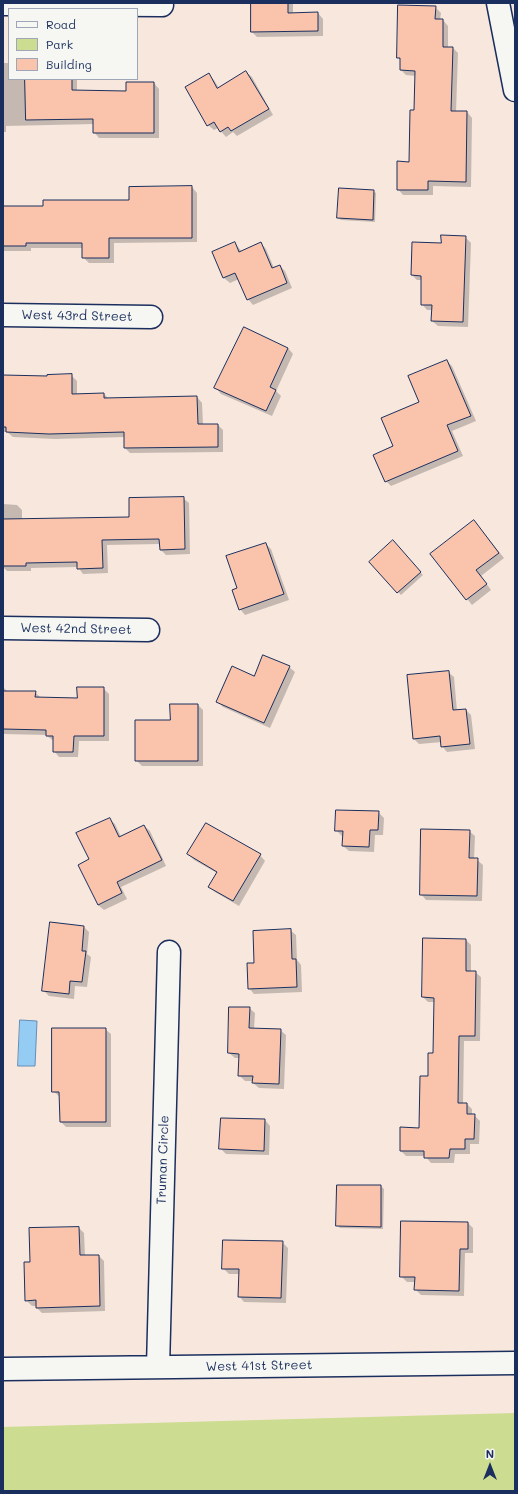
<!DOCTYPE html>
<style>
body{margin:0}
#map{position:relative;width:518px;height:1494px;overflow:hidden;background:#f7e7dd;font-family:Mali,sans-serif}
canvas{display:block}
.frame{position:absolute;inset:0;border:4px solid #1b2f5e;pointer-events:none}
.legend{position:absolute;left:8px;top:8px;width:130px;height:72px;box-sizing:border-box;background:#f6f6f2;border:1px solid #9ea6b7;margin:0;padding:5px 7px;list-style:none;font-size:12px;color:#1b2f5e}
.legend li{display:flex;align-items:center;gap:8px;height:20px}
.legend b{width:20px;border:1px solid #9ea6b7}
.north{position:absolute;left:470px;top:1446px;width:40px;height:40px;-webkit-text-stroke:3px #f6f6f2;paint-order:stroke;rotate:0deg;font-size:11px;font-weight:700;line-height:16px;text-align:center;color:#1b2f5e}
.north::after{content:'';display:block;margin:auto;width:14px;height:18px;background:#1b2f5e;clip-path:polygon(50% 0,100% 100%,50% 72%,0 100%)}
</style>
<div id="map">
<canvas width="518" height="1494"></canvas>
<div class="frame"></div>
<ul class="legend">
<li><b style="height:5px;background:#f6f6f2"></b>Road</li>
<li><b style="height:11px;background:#ccdc90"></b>Park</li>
<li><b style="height:11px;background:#f9c4ab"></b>Building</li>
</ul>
<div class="north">N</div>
</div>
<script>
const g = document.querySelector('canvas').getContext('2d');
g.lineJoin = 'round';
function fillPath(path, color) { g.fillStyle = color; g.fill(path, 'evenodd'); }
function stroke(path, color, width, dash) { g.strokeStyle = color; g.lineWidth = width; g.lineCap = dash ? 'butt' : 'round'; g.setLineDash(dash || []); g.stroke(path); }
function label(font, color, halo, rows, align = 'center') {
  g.font = font + ' Mali,sans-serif'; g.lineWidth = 3; g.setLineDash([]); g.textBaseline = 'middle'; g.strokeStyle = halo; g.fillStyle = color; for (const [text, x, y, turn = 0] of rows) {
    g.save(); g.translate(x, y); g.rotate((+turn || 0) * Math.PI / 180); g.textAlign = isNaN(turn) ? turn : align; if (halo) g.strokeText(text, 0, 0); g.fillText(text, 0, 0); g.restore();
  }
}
fillPath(new Path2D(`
 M515,1413V1491H3V1427Z`), '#ccdc90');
const water = new Path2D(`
 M20,1020L37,1021L35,1066H18Z`);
fillPath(water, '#95ccf3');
stroke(water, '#648db7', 1);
fillPath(new Path2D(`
 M252,3H293V14L318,13L323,19V36L257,37L252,32Z
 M435,7L441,13L440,20H443L448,26V48H453L458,53L456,112H467L472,118L471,187L433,186V195H403L398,189L410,163L415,111L416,76L406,75L401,70V61L398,57Z
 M3,63H9V79H77V91L127,92L154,83L159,89V138H99L94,132V124L6,126V132H3Z
 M246,72L252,77L273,115L237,136L233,132L226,137L218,128L214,130L208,125L209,75L214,80L219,88Z
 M192,187L197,193V242L114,243V263H89L83,257V248H31V251H3V207H44L130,201Z
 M373,191L376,193L375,222L341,220L338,218Z
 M465,237L471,243L468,327L438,326L432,321L433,310H427L422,304V280H417L412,275L442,244Z
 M235,243L242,252L261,243L266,249L274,268L280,266L285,271L292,288L253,305L248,299L239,279L230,283L224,278L214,252Z
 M288,348L293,354L276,391L281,396L272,416L221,394L216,388Z
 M447,361L452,366L476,421L452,431L463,456L391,486L386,481L394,447Z
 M71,375L77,381V395L104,394L108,398L197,397L202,403L203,425H218L223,430V452L130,453L125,448V437L55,439L13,437L7,432H3V377L48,378Z
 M183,498L189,503L190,554L166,555L160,549V544L107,545L108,573L83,574L78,567L31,568V571H7L3,567V504L17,505L22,510V520L130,518Z
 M479,527L504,558L481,576L491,590L472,605L432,555Z
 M393,542L423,575L401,595L371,562Z
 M266,544L271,549L289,600L245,615L240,609L239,589Z
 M289,667L295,672L270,728L223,707L217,701L254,677Z
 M448,672L454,677L457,711L466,710L471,715L475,749L447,752L442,746V742L419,744L414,739Z
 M3,687L8,692H35L41,698L78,699L103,688L109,694V741H79L78,757H59L54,751V741L47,736V735L3,734Z
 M198,705L203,710V766H142L136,760Z
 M378,812L384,818L383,835H375L374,852L349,851L343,846L344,836H342L336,830Z
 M109,819L115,824L121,837L144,826L150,831L166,866L121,887L127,899L104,910L98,905L90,860Z
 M469,831L475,836L474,860H477L483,865L482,901L426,900L421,894Z
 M188,854L260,855L265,861L239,906L215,892L209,886L217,873L194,860Z
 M84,927L89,932L87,954L91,957L87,987L75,986L74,999L49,996L43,990Z
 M290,930L296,935L297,960L301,965L302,992L254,994L249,988L255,964Z
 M466,940L471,945V972H475L481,977L480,1041H464L463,1104H467L472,1109V1115H474L480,1121L479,1144H470V1154H455L454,1163H431L425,1156H406L401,1151L420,1129L434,1054L435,1002H428L423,997Z
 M249,1008L255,1013L254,1029L280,1030L286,1035L284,1089L259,1088L253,1083V1081H245L239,1075L240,1058H235L229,1053Z
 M105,1029L111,1034V1127H66L61,1122L60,1097L53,1091Z
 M265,1120L270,1126L269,1155L226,1154L220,1148Z
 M381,1186L384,1189L383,1229L340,1228L337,1225Z
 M468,1223L473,1228V1253H465L464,1296L421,1295L415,1289V1282H407L401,1276Z
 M79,1228L84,1233L85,1256H99L104,1261L105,1311L42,1313L37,1308V1306H32L26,1300L31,1263Z
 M282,1242L288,1248L286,1303L244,1302L239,1296V1274H229L223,1268Z`), '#0003');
const building = new Path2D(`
 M251,3H288V13L318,12V31L251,32Z
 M398,5L436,6L435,19H443V47H453L451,111H467L466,182L428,181V190H397V161L409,162L410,110H414L415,71L400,70V58H397Z
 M246,71L269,109L231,131L228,127L220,132L214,122L207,126L185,87L209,73L217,88Z
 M25,79H72V90L126,91V82H154V133H93V119L26,120Z
 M192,186V238H109V258H82V243H26V246H3V206H43V200H129V187Z
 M339,188L374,190L373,220L337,218Z
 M441,235L466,236L463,322L431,321L432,305H421V276L411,275L412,242L441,243Z
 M235,242L239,252L261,242L272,268L280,265L287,283L247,300L235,273L223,278L212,252Z
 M244,327L288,348L270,387L276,390L266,411L214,388Z
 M447,360L471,416L447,425L458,451L385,482L373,455L393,446L381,418L419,402L408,376Z
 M72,374V394L104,393V398L197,396L198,424H218V447L124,448V432L49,434L6,432V427H3V375L47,376V375Z
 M184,497L185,549L160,550L159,539L102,540L103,568L77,569V562L26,563V566H3V519L129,517V498Z
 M474,520L499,553L476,570L487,584L466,600L430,554Z
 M393,540L421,572L397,593L369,562Z
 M266,543L284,594L239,610L232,590L237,588L226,556Z
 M263,655L290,666L264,723L216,702L232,666L254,676Z
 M449,671L453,710L466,709L470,744L441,747L440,736L413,739L407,675Z
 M77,687H104V736H74L73,752H53V736H46V730L3,729V691H36L35,697L77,698Z
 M170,704H198V761H135V720H170Z
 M336,810L379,811L378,830H370L369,847L342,846L343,831H335Z
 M110,818L119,837L144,825L162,860L117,882L122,893L98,905L78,865L89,859L76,833Z
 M206,823L261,854L233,901L208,887L217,872L187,854Z
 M421,829L470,830L469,858H478L477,896L420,895Z
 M50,922L84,926L82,951H86L82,982L70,981L69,994L42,991Z
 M291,929L292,959H296L297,987L248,989L247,963H254L253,931Z
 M423,938L466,939V971H476L475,1036H459L458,1103H467V1114H475L474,1139H465V1149H450L449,1158H424V1151H400V1127L419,1128L420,1076H428V1053H433L434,998L422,997Z
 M229,1007H250L249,1028L281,1029L279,1084L252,1083L253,1076H238L239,1054L228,1053Z
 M52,1028H106V1122H60L59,1092H52Z
 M221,1118L265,1119L264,1151L219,1149Z
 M337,1185H381V1227L336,1226Z
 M401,1221L468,1222V1249H460L459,1291L414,1290L415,1277H400Z
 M79,1227L80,1255H99L100,1306L36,1308V1300L25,1301L24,1262H30L29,1228Z
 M223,1240L283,1241L281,1298L238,1297L239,1269H222Z`);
fillPath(building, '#f9c4ab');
stroke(building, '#1b2f5e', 1);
const minor = new Path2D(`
 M498,3L515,90
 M3,4L162,5
 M3,315L151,317
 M3,628L148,630
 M158,1367L169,952
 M3,1369L515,1363`);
stroke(minor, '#1b2f5e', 25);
stroke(minor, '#f6f6f2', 22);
label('13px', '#1b2f5e', '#f6f6f2', [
 ["West 43rd Street",77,316,1],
 ["West 42nd Street",76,629,1],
 ["Truman Circle",163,1160,-88],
 ["West 41st Street",259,1366,-1]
]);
</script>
